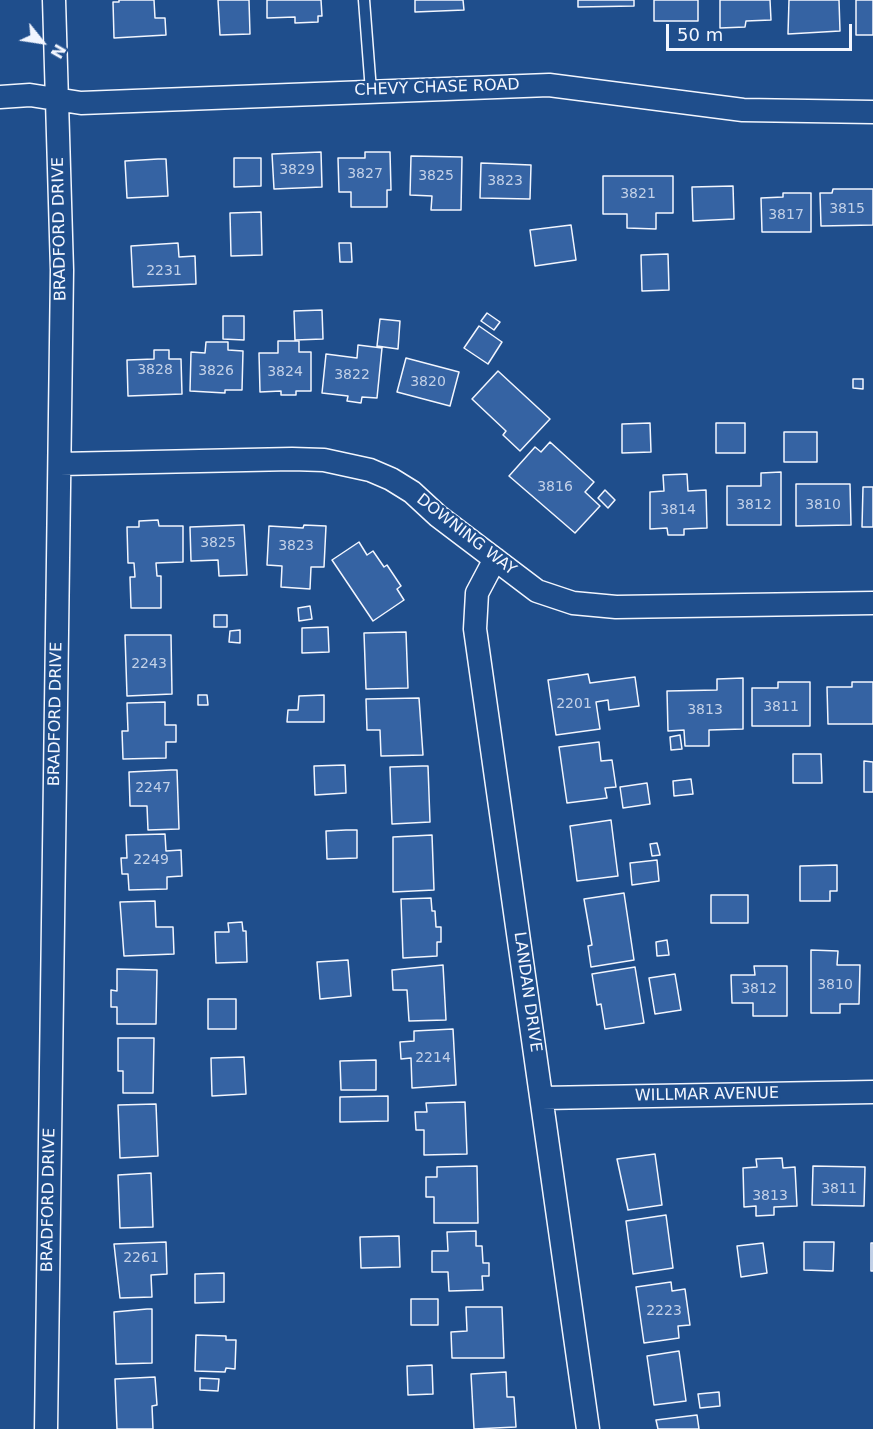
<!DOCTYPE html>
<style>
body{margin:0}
#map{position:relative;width:873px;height:1429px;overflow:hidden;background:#1f4e8c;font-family:"DejaVu Sans",sans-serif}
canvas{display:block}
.north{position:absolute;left:12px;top:12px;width:60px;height:60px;-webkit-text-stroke:4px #1f4e8c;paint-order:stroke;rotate:120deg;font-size:16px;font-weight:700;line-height:24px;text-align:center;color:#f2f6ff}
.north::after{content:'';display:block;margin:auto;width:21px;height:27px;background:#f2f6ff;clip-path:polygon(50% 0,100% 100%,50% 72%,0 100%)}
.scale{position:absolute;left:666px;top:24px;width:186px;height:27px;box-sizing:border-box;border:3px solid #f2f6ff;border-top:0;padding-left:8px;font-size:18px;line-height:21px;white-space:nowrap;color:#f2f6ff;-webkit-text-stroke:4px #1f4e8c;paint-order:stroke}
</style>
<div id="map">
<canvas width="873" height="1429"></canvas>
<div class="north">N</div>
<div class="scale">50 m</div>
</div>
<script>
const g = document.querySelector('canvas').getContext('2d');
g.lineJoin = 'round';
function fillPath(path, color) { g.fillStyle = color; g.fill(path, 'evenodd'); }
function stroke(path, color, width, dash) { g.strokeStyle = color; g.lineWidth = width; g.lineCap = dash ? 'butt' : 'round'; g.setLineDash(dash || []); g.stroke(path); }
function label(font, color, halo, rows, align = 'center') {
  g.font = font + ' "DejaVu Sans",sans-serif'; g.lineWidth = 4.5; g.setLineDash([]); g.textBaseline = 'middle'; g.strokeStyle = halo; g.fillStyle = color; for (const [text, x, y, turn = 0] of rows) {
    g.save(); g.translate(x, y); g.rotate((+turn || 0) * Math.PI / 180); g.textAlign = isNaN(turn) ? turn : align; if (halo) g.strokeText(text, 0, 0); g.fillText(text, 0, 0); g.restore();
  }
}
const building = new Path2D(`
 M119,0H154L155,18H165L166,35L114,38L113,2H119Z
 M218,0H249L250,34L220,35Z
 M267,0H321L322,16H318V22L295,23V17L267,18Z
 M415,0H463L464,10L415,12Z
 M578,0H634V6L578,7Z
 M654,0H698V21H654Z
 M720,0H770L771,20L746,21L745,27L720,28Z
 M789,0H839L840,31L788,34Z
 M856,0H873V35H856Z
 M321,152L322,187L274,189L272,154Z
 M365,152H390L391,190H387V207H351V192H339L338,158H365Z
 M411,156L462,157L461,210H431L432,196L410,195Z
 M234,158H261V186L234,187Z
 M158,159H166L168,196L127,198L125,161Z
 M481,163L531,165L530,199L480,198Z
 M603,176H673V213H656V229L627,228V214H603Z
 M733,186L734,219L693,221L692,187Z
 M833,189H873V225L821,226L820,193H832Z
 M783,193H811V232H762L761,198L783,197Z
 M261,212L262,255L231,256L230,213Z
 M571,225L576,260L535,266L530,230Z
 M178,243L179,257L195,256L196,284L133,287L131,246Z
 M339,243H351L352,262H340Z
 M668,254L669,290L642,291L641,255Z
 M322,310L323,339L295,340L294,311Z
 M487,313L500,322L494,330L481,321Z
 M223,316H244V340L223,339Z
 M380,319L400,321L398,349L377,346Z
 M479,326L502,342L488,364L464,348Z
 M278,341H299V352H311V391H296V395H281V391L260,392L259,353H278Z
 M206,342H228V350L243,351L242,390H225V393L190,391L191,352L205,353Z
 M358,345L382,348L377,398L362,397L361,403L347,401L348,396L322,393L326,354L357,358Z
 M154,350H169V359H181L182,394L128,396L127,360L154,359Z
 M406,358L459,372L450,406L397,392Z
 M498,371L550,419L520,451L503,435L506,431L472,399Z
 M853,379H863V389L853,388Z
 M650,423L651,452L622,453V424Z
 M716,423H745V453H716Z
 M784,432H817V462H784Z
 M550,442L594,482L585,492L600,506L575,533L509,476L535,447L541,452Z
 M781,472V525H727V486H761V473Z
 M687,474L688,491L706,490L707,528L684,529V535H668L667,528L650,529V492L664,491L663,475Z
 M850,484L851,525L796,526V484Z
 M863,487H873V527H862Z
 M605,490L615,500L608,508L598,498Z
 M158,520L159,526H183V562L156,563L157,576H161V608H131L130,577H135L134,563H128L127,527H139V521Z
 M242,525H244L247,575L219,576L218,560L191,561L190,527Z
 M304,525L326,526L324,567H311L310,589L281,587L282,566L267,565L269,526L303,528Z
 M359,542L367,555L373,551L384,567L387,565L401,586L397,589L404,600L373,621L332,560Z
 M310,606L312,619L299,621L298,608Z
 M214,615H227V627H214Z
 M328,627L329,652L302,653V628Z
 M240,630V643L229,642L230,631Z
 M406,632L408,688L366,689L364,633Z
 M125,635H171L172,694L127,696Z
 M588,674L590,683L635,677L639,706L609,710L608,700L596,702L600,729L556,735L548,680Z
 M743,678V729L709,730V746H685L684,730L668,731L667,691L717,690V679Z
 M778,682H810V726H752V688H778Z
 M852,682H873V724H828L827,687H852Z
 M198,695H207L208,705H198Z
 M324,695V722H287L288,710H298L299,696Z
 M419,698L423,755L381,756L380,730H367L366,699Z
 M165,702V725H176V742H166V758L123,759L122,731H128L127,703Z
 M680,735L682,749L671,750L670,737Z
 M599,742L601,761L612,760L616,787L605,788L607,798L567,803L559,747Z
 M793,754H821L822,783H793Z
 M864,761L873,762V792H864Z
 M345,765L346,793L315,795L314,766Z
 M422,766H428L430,822L392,824L390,767Z
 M171,770H177L179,829L148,830L147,806H130L129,772Z
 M691,779L693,794L674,796L673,781Z
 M647,783L650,804L623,808L620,787Z
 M611,820L618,876L577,881L570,826Z
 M346,830H357V858L327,859L326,831Z
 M165,834L166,851L181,850L182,876L167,877V889L129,890L128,874H122L121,858H127L126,835Z
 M432,835L434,890L393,892V837Z
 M657,843L660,855L652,856L650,844Z
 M657,860L659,881L632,885L630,863Z
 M837,865V891H830V901H800V866Z
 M624,893L634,960L591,967L588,946L592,945L584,899Z
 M711,895H748V923H711Z
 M431,898L432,911H435L436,927H441V942H437V956L403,958L401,899Z
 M155,901L156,927H173L174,954L124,956L120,902Z
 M242,922L243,931H246L247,962L216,963L215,932H229L228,923Z
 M667,940L669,955L657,956L656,942Z
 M811,950L838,951L837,965H860L859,1004H840V1013H811Z
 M348,960L351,996L320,999L317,962Z
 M443,965L446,1020L409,1021L407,990H393L392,970Z
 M754,966H787V1016H753V1003H732L731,975H755Z
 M635,967L644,1023L605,1029L601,1004L597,1005L592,974Z
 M117,969L157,970L156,1024H117V1007H111V990L117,991Z
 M675,974L681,1010L655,1014L649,978Z
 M208,999H236V1029H208Z
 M453,1029L456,1085L412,1088L411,1058L401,1059L400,1042L414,1041V1031Z
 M118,1038H154L153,1093H123V1071H118Z
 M244,1057L246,1094L212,1096L211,1058Z
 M376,1060V1090H341L340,1061Z
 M388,1096V1121L340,1122V1097Z
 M465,1102L467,1154L424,1155V1130H416L415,1112H427L426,1103Z
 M156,1104L158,1156L120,1158L118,1105Z
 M655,1154L662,1205L628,1210L617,1159Z
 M782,1158L783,1168L795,1167L797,1206L774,1207V1215L756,1216V1206L744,1207L743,1168L757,1167L756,1159Z
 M477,1166L478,1223H434V1197H426V1177H437V1167Z
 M813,1166L865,1167L864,1206L812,1205Z
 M151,1173L153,1227L120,1228L118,1175Z
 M666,1215L673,1268L633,1274L626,1221Z
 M476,1231V1246H482L483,1263H489V1276H482L483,1290L449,1291L448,1272H432V1251H448L447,1232Z
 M399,1236L400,1267L361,1268L360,1237Z
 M166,1242L167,1274L151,1275L152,1297L120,1298L114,1244Z
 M804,1242H834L833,1271L804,1270Z
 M763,1243L767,1273L741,1277L737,1246Z
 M871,1243H873V1271H871Z
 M224,1273V1302L195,1303V1274Z
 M671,1282L672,1291L685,1289L690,1325L678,1326L679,1338L644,1343L636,1287Z
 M411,1299H438V1325H411Z
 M466,1307H502L504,1358H452L451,1332L467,1331Z
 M147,1309H152V1363L116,1364L114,1312Z
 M196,1335L226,1336V1340H236L235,1369L226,1368L225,1372L195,1371Z
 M679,1351L686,1401L654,1405L647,1356Z
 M432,1365L433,1394L408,1395L407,1366Z
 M506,1372L507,1397H514L516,1427L474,1429L471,1374Z
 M155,1377L157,1405L152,1406L153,1429H117L115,1379Z
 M200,1378L219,1379L218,1391L200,1390Z
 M719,1392L720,1406L700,1408L698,1394Z
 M697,1415L699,1429H658L656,1420Z`);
fillPath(building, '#3563a3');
stroke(building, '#f2f6ff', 1.5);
const lane = new Path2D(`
 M364,0L371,91`);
const street = new Path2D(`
 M0,97L30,95L81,103L549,85L743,110L873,112
 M60,464L292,459L324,460L370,470L391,479L412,492L438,516L537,591L573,603L616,607L873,603
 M495,559L477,593L475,629L588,1429
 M542,1098L873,1092
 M46,1429L62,270L54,0`);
stroke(lane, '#f2f6ff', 13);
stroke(street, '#f2f6ff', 25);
stroke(lane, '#1f4e8c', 10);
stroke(street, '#1f4e8c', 22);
label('14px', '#c3d1e8', null, [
 ["3829",297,170],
 ["3827",365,174],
 ["3825",436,176],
 ["3823",505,181],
 ["3821",638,194],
 ["3815",847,209],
 ["3817",786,215],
 ["2231",164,271],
 ["3828",155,370],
 ["3826",216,371],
 ["3824",285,372],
 ["3822",352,375],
 ["3820",428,382],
 ["3816",555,487],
 ["3812",754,505],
 ["3810",823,505],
 ["3814",678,510],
 ["3825",218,543],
 ["3823",296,546],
 ["2243",149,664],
 ["2201",574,704],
 ["3811",781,707],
 ["3813",705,710],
 ["2247",153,788],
 ["2249",151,860],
 ["3810",835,985],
 ["3812",759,989],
 ["2214",433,1058],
 ["3811",839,1189],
 ["3813",770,1196],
 ["2261",141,1258],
 ["2223",664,1311]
]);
label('16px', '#f2f6ff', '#1f4e8c', [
 ["CHEVY CHASE ROAD",437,88,-2],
 ["BRADFORD DRIVE",60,229,-91],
 ["DOWNING WAY",466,535,38],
 ["BRADFORD DRIVE",56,714,-89],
 ["LANDAN DRIVE",527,992,82],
 ["WILLMAR AVENUE",707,1095,-1],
 ["BRADFORD DRIVE",49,1200,-89]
]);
</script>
